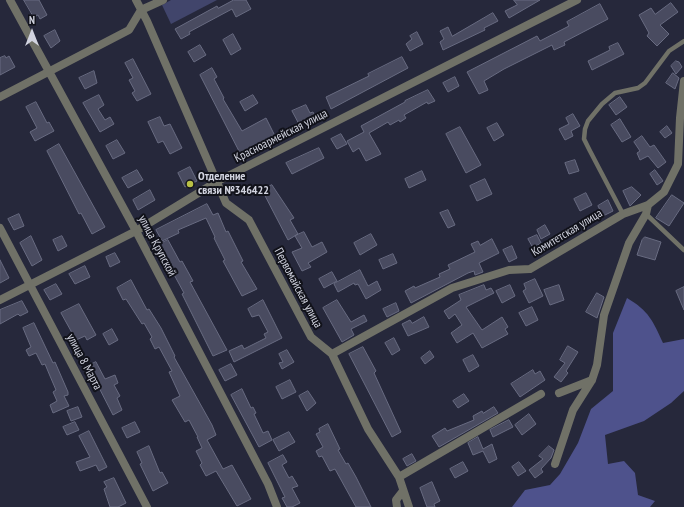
<!DOCTYPE html>
<meta charset="utf-8">
<style>
body{margin:0}
#map{position:relative;width:684px;height:507px;overflow:hidden;background:#26283b;font-family:"PT Sans Narrow",sans-serif}
canvas{display:block}
.north{position:absolute;left:12px;top:12px;width:40px;height:40px;-webkit-text-stroke:3px #11121a;paint-order:stroke;rotate:0deg;font-size:11px;font-weight:700;line-height:16px;text-align:center;color:#d1d3df}
.north::after{content:'';display:block;margin:auto;width:14px;height:18px;background:#d1d3df;clip-path:polygon(50% 0,100% 100%,50% 72%,0 100%)}
</style>
<div id="map">
<canvas width="684" height="507"></canvas>
<div class="north">N</div>
</div>
<script>
const g = document.querySelector('canvas').getContext('2d');
g.lineJoin = 'round';
function fillPath(path, color) { g.fillStyle = color; g.fill(path, 'evenodd'); }
function stroke(path, color, width, dash) { g.strokeStyle = color; g.lineWidth = width; g.lineCap = dash ? 'butt' : 'round'; g.setLineDash(dash || []); g.stroke(path); }
function label(font, color, halo, rows, align = 'center') {
  g.font = font + ' "PT Sans Narrow",sans-serif'; g.lineWidth = 4; g.setLineDash([]); g.textBaseline = 'middle'; g.strokeStyle = halo; g.fillStyle = color; for (const [text, x, y, turn = 0] of rows) {
    g.save(); g.translate(x, y); g.rotate((+turn || 0) * Math.PI / 180); g.textAlign = isNaN(turn) ? turn : align; if (halo) g.strokeText(text, 0, 0); g.fillText(text, 0, 0); g.restore();
  }
}
fillPath(new Path2D(`
 M171,0H217L171,24L162,5Z`), '#41456b');
fillPath(new Path2D(`
 M627,298C649,311 653,321 663,343L684,339V391L671,403L644,421L605,435L608,464L624,461L635,473L638,495L655,501L650,507H512L525,490L550,485L560,474L578,443L591,409L613,391V333Z`), '#4e528c');
const building = new Path2D(`
 M24,0H39L47,15L40,19L38,15L34,17Z
 M234,0H246L251,9L236,17L232,9L189,32L190,34L181,39L175,29L217,6L218,8Z
 M514,0H540L509,18L505,11L517,5Z
 M671,3L678,12L660,25L669,34L657,46L647,36L649,33L639,15L651,8L655,14Z
 M600,4L608,19L564,42L565,45L554,50L552,45L504,69L484,81L488,90L479,94L467,72L537,36L540,41L569,26L567,22Z
 M493,13L498,21L484,28L485,30L443,50L440,42L444,39L440,31L448,27L452,36Z
 M55,30L60,41L51,48L44,36Z
 M417,32L423,44L410,51L406,44L412,39L410,36Z
 M233,34L241,49L231,55L223,40Z
 M618,43L624,54L592,70L588,61L610,50L609,47Z
 M200,45L206,55L194,62L188,52Z
 M5,56L6,58L9,56L15,67L0,75V58Z
 M402,57L408,68L331,109L326,97L369,76L368,74Z
 M133,59L151,94L137,101L132,93L135,91L129,80L133,78L125,63Z
 M676,61L679,62L682,67L676,74L671,66Z
 M212,68L217,77L214,79L224,98L223,99L242,131L266,118L276,138L241,155L200,75Z
 M94,71L97,83L85,89L79,78Z
 M673,73L679,78L675,89L666,83Z
 M455,77L459,86L448,92L443,83Z
 M428,90L435,101L428,104L427,102L404,115L406,118L400,122L399,120L390,125L388,122L369,133L381,154L366,161L359,148L353,152L347,141L364,132L361,126L405,102V101Z
 M99,95L104,105L98,109L105,120L110,117L114,124L100,132L83,103Z
 M253,95L258,103L245,111L240,102Z
 M620,97L627,107L616,115L609,105Z
 M36,102L47,123L49,122L54,131L35,141L30,132L37,128L26,107Z
 M306,105L310,113L313,112L316,118L300,126L292,111Z
 M573,114L580,126L571,131L573,136L565,140L559,129L569,124L566,118Z
 M160,117L164,126L170,124L182,148L170,154L163,141L158,143L148,122Z
 M620,119L631,137L622,142L611,125Z
 M497,123L504,135L494,141L487,128Z
 M667,126L672,133L665,138L660,132Z
 M460,127L481,165L466,173L446,134Z
 M341,134L347,144L337,149L331,139Z
 M642,136L650,147L654,145L666,162L658,168L648,156L640,160L637,153L640,151L634,142Z
 M117,140L125,153L113,159L106,146Z
 M59,144L105,227L92,234L81,213L79,214L47,151Z
 M319,148L324,158L292,174L286,163Z
 M575,160L579,171L569,174L565,163Z
 M190,167L197,181L185,187L178,173Z
 M137,170L143,180L128,188L122,178Z
 M655,170L663,181L657,185L650,174Z
 M422,171L426,180L409,188L405,179Z
 M485,179L492,194L477,201L470,186Z
 M272,185L294,218L290,220L298,234L288,240L262,190Z
 M632,187L641,195L630,206L623,191Z
 M150,190L155,200L138,210L133,200Z
 M586,193L592,205L580,211L574,199Z
 M672,195L684,203L669,226L656,218Z
 M608,200L613,211L603,216L598,206Z
 M207,204L213,215L218,213L226,232L228,231L243,261L241,262L257,289L242,296L223,261L225,260L214,238L215,237L206,218L178,230L179,233L162,241L156,230Z
 M448,210L455,225L448,228L440,213Z
 M19,214L24,226L14,230L8,219Z
 M545,225L550,234L541,239L537,230Z
 M304,232L312,247L322,242L327,252L308,263L311,267L302,271L292,252L302,248L295,236Z
 M371,234L377,245L360,255L354,243Z
 M537,235L541,243L533,248L528,239Z
 M31,236L42,260L32,266L20,243Z
 M62,236L67,246L58,251L53,240Z
 M645,237L661,242L655,260L637,255L642,240Z
 M492,239L499,253L479,263L483,272L475,275L474,271L468,273L411,303L405,291L414,286L415,288L440,277L439,274L450,269L448,265L475,252L471,244L478,241L480,245Z
 M168,240L180,262L182,261L193,281L190,282L227,350L213,356L182,294L184,293L158,245Z
 M512,246L517,258L509,262L503,250Z
 M115,253L120,262L110,267L106,257Z
 M393,254L397,263L383,269L379,260Z
 M0,260L9,278L0,283Z
 M85,266L90,277L75,284L69,274Z
 M360,270L368,286L377,281L381,290L366,299L358,284L355,285L354,283L338,292L334,284Z
 M332,272L337,281L324,288L319,279Z
 M535,279L543,296L529,303L523,291L526,289L524,284Z
 M131,280L147,310L149,309L161,328L175,356L174,357L212,425L216,435L207,440L223,469L232,465L251,499L237,506L216,471L206,476L200,465L202,463L196,451L202,448L197,437H198L189,420L185,422L172,400L180,396L169,372L172,371L159,347L155,349L150,339L152,337L144,323L142,324L126,299L123,300L117,288Z
 M56,284L62,294L50,300L44,290Z
 M484,285L486,290L491,288L494,293L466,307L482,330L502,317L508,327L505,329L508,334L482,348L473,333L457,343L451,333L462,325L455,314L449,319L444,311L461,300L459,295Z
 M510,285L515,296L502,303L496,291Z
 M559,285L564,300L550,305L544,290Z
 M684,287V310L676,291Z
 M597,293L604,297L597,318L586,312Z
 M263,300L282,338L234,362L229,351L242,345L244,349L266,338L264,334L268,332L259,315L252,317L248,309Z
 M337,300L351,322L364,315L367,321L351,329L354,335L342,342L323,308Z
 M22,301L28,312L20,316L18,314L0,324V310Z
 M396,303L399,311L387,317L383,309Z
 M79,304L96,335L87,340L85,336L76,340L61,313Z
 M532,307L538,320L526,326L519,313Z
 M424,317L429,327L408,336L402,324L410,320L412,323Z
 M34,323L53,363L55,362L68,392V395L64,396L69,406L53,413L50,405L57,401L53,392L56,390L50,376L45,364L42,365L36,353L29,356L26,350L31,347L23,328Z
 M112,329L118,340L109,345L103,334Z
 M394,338L400,350L392,355L385,343Z
 M568,346L578,352L566,371L568,373L561,382L554,377L565,363L560,360Z
 M363,347L376,371L374,373L401,432L392,437L349,354Z
 M287,350L294,362L282,369L279,363L283,362L279,354Z
 M430,351L434,357L425,364L421,358Z
 M473,355L479,366L469,372L463,360Z
 M96,362L105,379L115,375L118,383L114,385L120,396L117,398L122,410L113,415L93,376L91,377L86,367Z
 M231,364L237,375L225,381L219,370Z
 M533,370L535,374L540,371L545,380L520,397L511,384Z
 M290,380L296,392L282,399L276,387Z
 M242,389L251,408L253,407L256,413L254,414L263,433L268,431L272,440L259,447L231,395Z
 M308,391L316,403L307,411L299,396Z
 M464,394L469,401L458,408L453,401Z
 M78,407L82,417L71,421L67,411Z
 M494,407L498,413L439,447L432,436L445,428L447,431L474,420L473,416L482,411L483,413Z
 M529,414L536,424L522,435L515,425Z
 M509,420L513,427L493,437L490,430Z
 M75,422L79,430L67,435L63,427Z
 M135,422L140,432L127,438L122,428Z
 M328,424L340,449L338,450L346,464L348,463L356,477L371,507H356L335,469L330,471L322,456L319,457L316,451L323,447L316,434L320,432L319,429Z
 M89,431L107,467L99,471L96,465L80,471L76,462L90,457L79,436Z
 M289,432L295,442L279,451L273,440Z
 M478,437L483,449L492,444L497,459L489,463L483,451L473,455L468,443Z
 M149,446L160,473L162,472L168,483L153,491L140,464L142,463L137,452Z
 M549,446L554,450L551,458L541,469L543,472L535,478L529,470L543,459L539,456Z
 M412,454L416,461L407,466L403,459Z
 M283,455L287,462L282,465L289,478L292,476L298,486L292,488L300,503L292,507H287L282,498L285,497L268,463Z
 M463,462L468,471L455,478L450,469Z
 M519,462L526,471L518,476L512,467Z
 M114,478L126,503L118,507H110L104,489L107,487L104,482Z
 M432,482L440,501L434,504L435,507H427L420,488Z`);
fillPath(building, '#494b60');
stroke(building, '#686b81', 1);
stroke(new Path2D(`
 M623,214L590,151L584,139L585,129L588,121L602,104L615,93L638,88L645,83L669,51L684,41
 M646,214L684,250`), '#707167', 4.5);
stroke(new Path2D(`
 M10,0L136,231L268,484L277,507
 M136,0L147,21L226,203L249,220L311,337L332,354L368,429L399,477L409,507
 M0,97L129,30L141,10L163,0
 M0,228L147,507
 M0,300L136,231L218,181L577,0
 M332,354L452,288L509,270L530,269L623,214L648,205L664,192L678,164L680,118L684,81
 M559,393L592,380
 M555,464L573,410L592,380L597,365L604,315L629,243L646,214L648,205
 M399,477L541,394
 M397,507L396,500L403,491`), '#707167', 8);
for (const [x, y, r, color] of [
 [190,184,4,"#b9c046"]
]) { const dot = new Path2D(); dot.arc(x, y, r, 0, 2 * Math.PI); g.fillStyle = color; g.fill(dot); stroke(dot, '#11121a', 1.5); }
label('12px', '#d1d3df', '#11121a', [
 ["Красноармейская улица",281,136,-27],
 ["Комитетская улица",567,233,-31],
 ["улица Крупской",157,246,62],
 ["Первомайская улица",298,288,62],
 ["улица 8 Марта",84,362,62]
]);
label('bold 12px', '#d1d3df', '#11121a', [
 ["Отделение",198,177],
 ["связи №346422",198,191]
], 'left');
</script>
